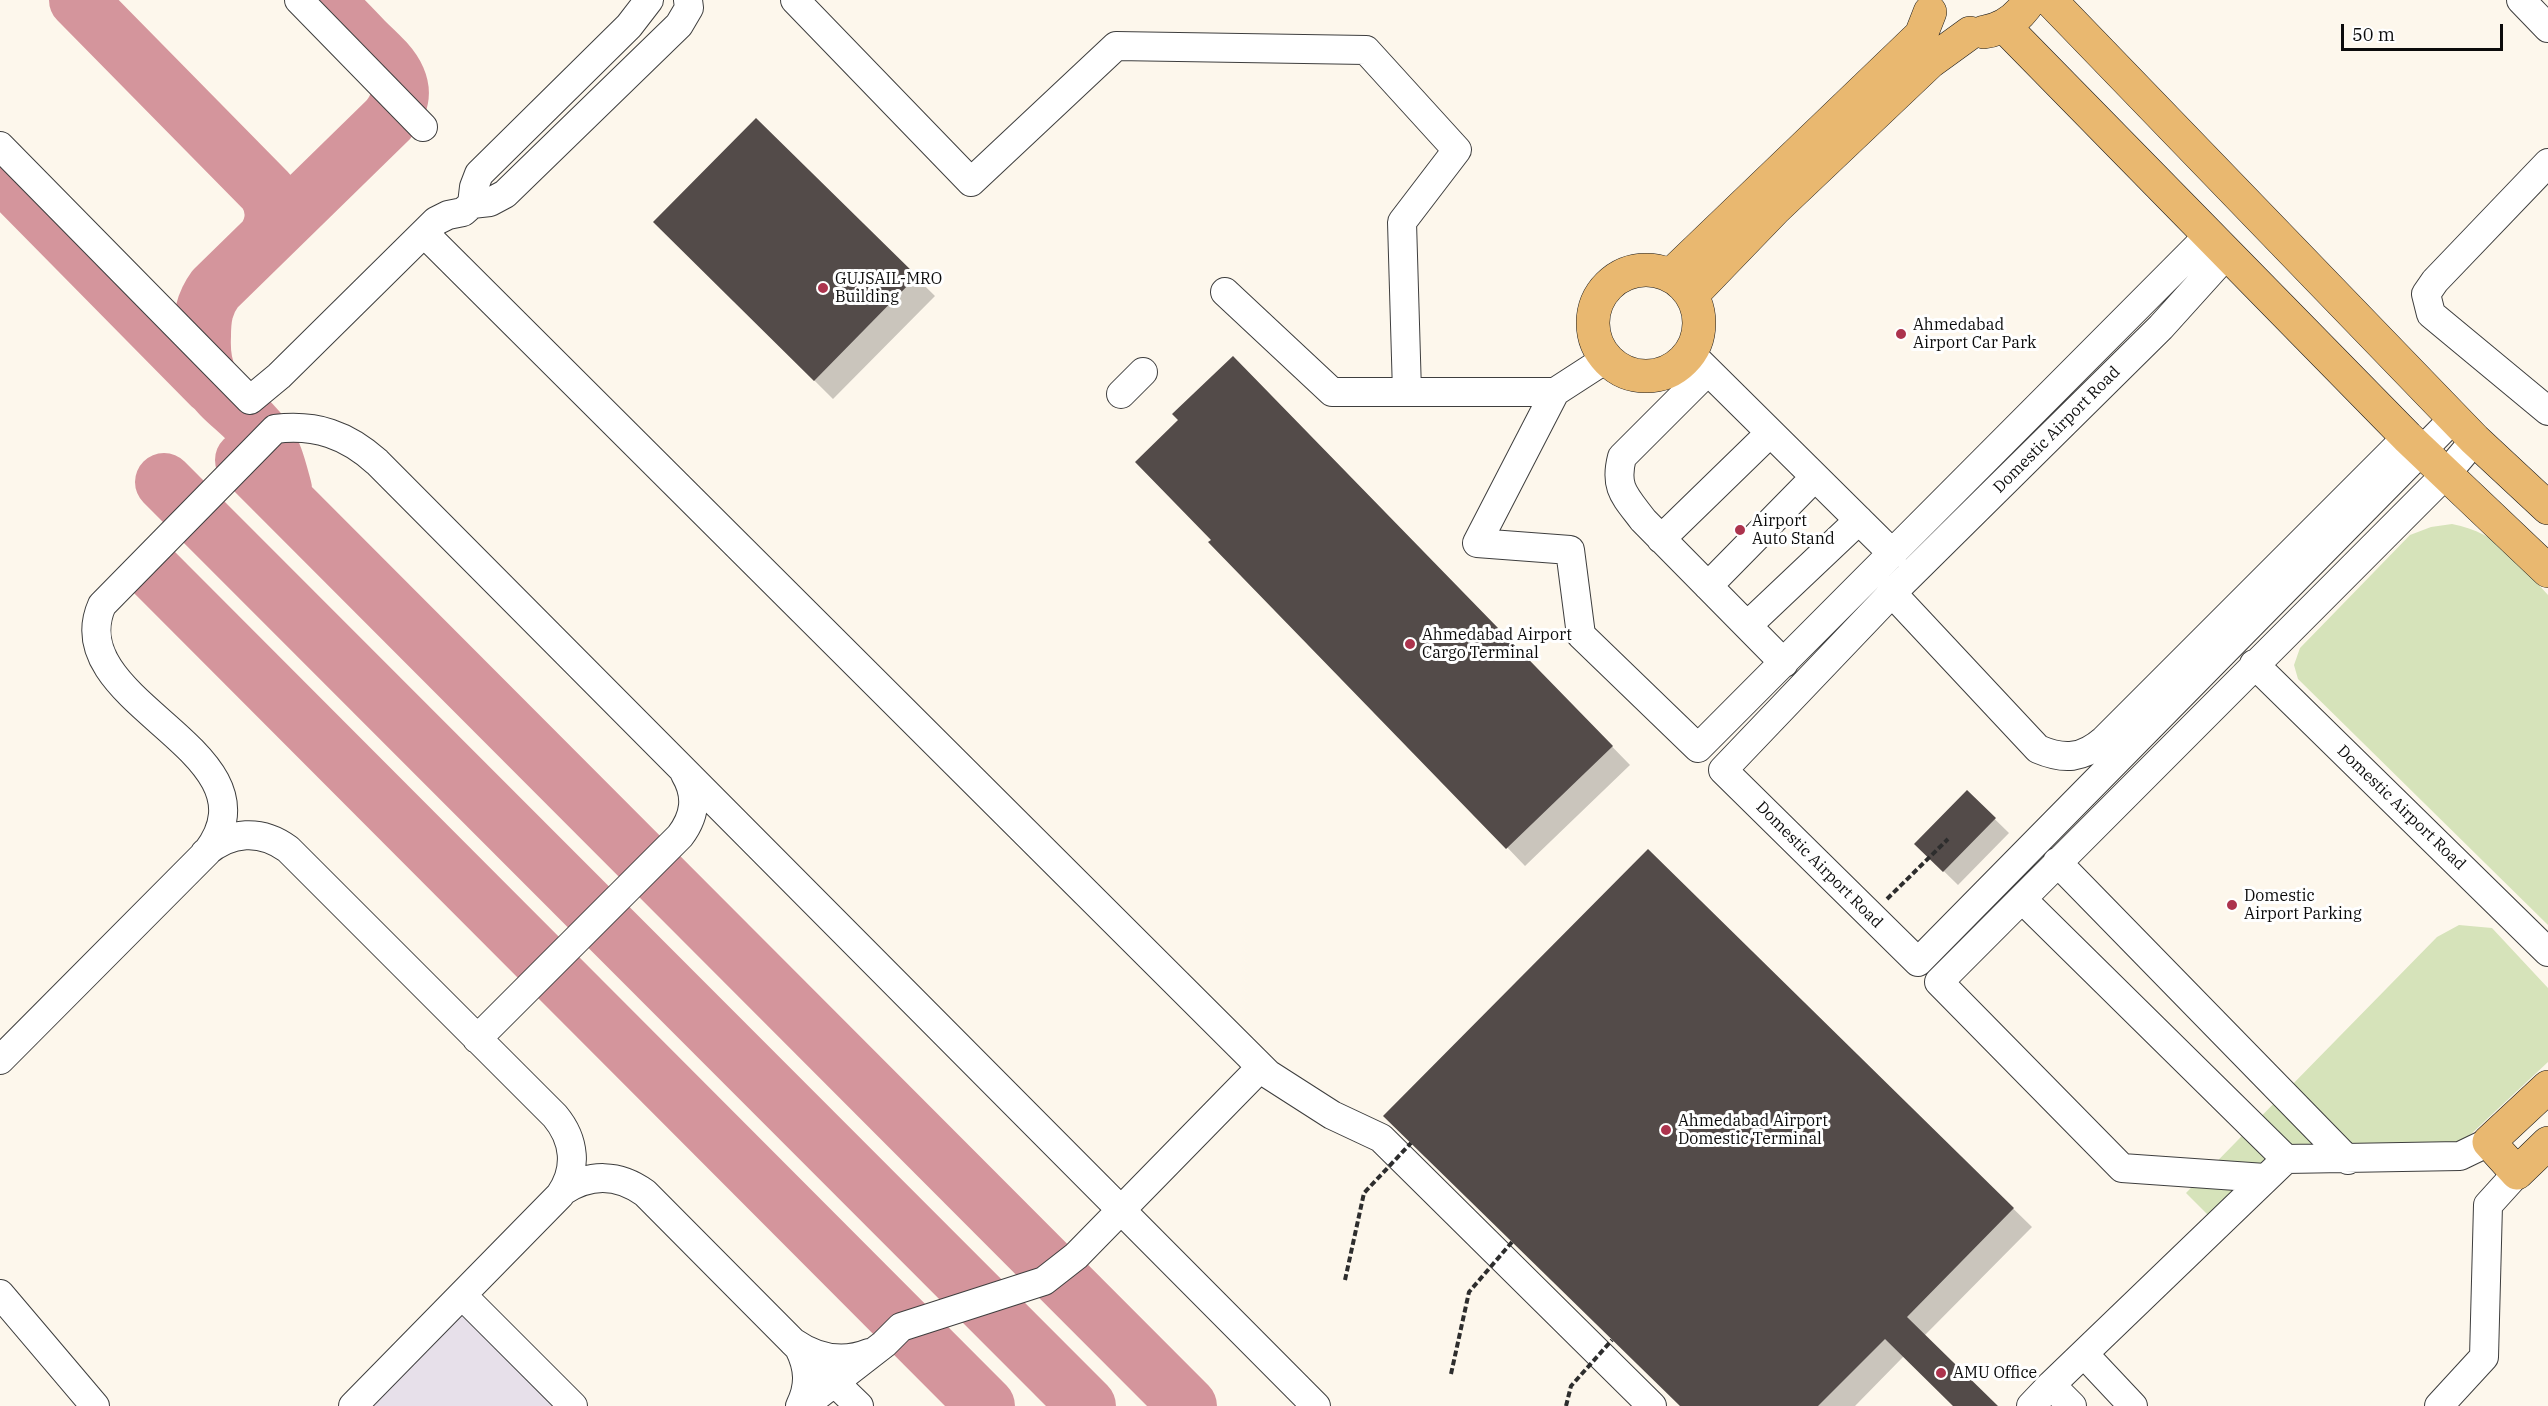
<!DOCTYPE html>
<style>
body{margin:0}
#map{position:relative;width:2548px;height:1406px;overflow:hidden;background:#fdf7ec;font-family:"IBM Plex Serif",serif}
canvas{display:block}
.scale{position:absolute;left:2341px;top:24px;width:162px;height:27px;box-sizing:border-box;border:3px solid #0b0b0b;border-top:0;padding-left:8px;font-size:18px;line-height:21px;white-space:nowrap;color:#0b0b0b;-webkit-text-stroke:4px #fff;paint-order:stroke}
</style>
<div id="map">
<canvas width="2548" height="1406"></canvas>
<div class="scale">50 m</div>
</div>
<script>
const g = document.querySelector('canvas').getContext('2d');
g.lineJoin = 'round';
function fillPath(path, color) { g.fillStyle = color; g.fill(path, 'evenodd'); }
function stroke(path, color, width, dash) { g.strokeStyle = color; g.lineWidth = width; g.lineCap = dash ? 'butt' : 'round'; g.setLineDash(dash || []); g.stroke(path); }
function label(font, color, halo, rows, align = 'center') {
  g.font = font + ' "IBM Plex Serif",serif'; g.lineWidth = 6; g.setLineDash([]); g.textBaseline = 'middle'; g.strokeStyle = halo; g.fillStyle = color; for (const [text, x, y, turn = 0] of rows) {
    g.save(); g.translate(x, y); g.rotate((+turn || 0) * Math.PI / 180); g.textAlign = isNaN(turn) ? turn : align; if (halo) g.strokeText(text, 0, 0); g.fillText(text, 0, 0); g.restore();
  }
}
fillPath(new Path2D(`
 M462,1295L572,1406H353Z`), '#e7e0ea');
fillPath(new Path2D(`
 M2452,524C2501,534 2516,560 2548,595V925L2298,679L2294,665L2300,648L2410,535L2431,527Z
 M2459,925L2492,928L2548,988V1062L2455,1149L2285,1150L2215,1222L2186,1193L2437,937Z`), '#d6e3ba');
fillPath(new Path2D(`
 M756,120L935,296L833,399L655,222Z
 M1252,376L1630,765L1525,866L1213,540L1181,420Z
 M1967,792L2009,833L1958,885L1916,844Z
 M1648,851L2032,1227L1924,1336L1995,1406H1955L1904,1356L1855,1406H1681Z`), '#0003');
stroke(new Path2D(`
 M78,0L267,192C276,208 276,223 266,239
 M0,171L212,386
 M244,460L1188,1406
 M164,482L1087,1406
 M283,489C278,471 274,452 263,437C233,397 199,396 202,336C202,318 204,304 215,289L388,120C416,86 388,64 364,41C351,27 338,14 324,0
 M155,573L986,1406`), '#d4959c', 58);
fillPath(new Path2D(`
 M756,118L917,276L814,381L653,222Z
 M1233,356L1613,746L1506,849L1208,542L1211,540L1135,462L1178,420L1172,414Z
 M1967,790L1996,818L1943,872L1914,844Z
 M1648,849L2014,1208L1907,1317L1998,1406H1953L1885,1339L1818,1406H1680L1383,1116Z`), '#534b49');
const minor = new Path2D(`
 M299,0L423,127
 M795,0L971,182L1116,46L1366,50L1457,150L1402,222L1407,392
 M2521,0L2548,28
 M0,146L250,400L279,376L436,221L448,215L463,212L472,204L490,202L505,194L679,25L689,8L688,0
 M2548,163L2435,281L2426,294L2431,314L2548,411
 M472,204L474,187L479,174L629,26L649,0
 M424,233L1268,1074L1332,1115L1381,1138L1652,1406
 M2226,255L2161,327L1892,593L1723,770L1918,962L2454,418
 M1225,292L1332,392H1555
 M1690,353L1893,554
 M1606,359L1555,392L1477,543L1570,550L1581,635L1698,748L2208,236
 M1708,371L1622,457C1614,488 1625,496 1643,520L1784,663
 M1121,394L1143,372
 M1661,539L1770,433
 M1708,586L1815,477
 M1892,593L2038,749C2064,760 2082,759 2104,740L2407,437
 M1748,625L1859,520
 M2254,664L2548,952
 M205,853C230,831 261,829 288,849L555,1116C575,1140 578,1169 560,1195L353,1406
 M2057,862L2348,1160
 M2022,899L2286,1159
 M477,1039L680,836C695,816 698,796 685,774
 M0,1060L207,852C284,750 58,704 102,605L275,429C316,424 347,435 377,462L1316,1406
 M2265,1178L2122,1168L1939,982L2446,474L2475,440
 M563,1191C590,1173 619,1174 645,1193L799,1348C809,1368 810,1386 800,1406
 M0,1294L95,1406
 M462,1295L573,1406
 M2084,1354L2133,1406
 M804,1406L884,1344L901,1327L1044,1281L1076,1256L1261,1067
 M859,1406L793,1342C816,1358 842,1364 869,1353
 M2031,1406L2051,1385
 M2072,1406L2051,1385L2286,1159L2460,1156L2489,1142
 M2439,1406L2484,1357L2488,1205L2517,1173`);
const major = new Path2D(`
 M2050,0L2475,440L2548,508
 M2004,26L2407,437L2548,571
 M1984,32C2005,29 2019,17 2030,0
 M1593 323a53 53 0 1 1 106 0a53 53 0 1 1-106 0Z
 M1671,275L1921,35L1930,12
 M1692,295L1775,209L1930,62L1970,33
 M2548,1087L2489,1142L2517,1173L2548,1143`);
stroke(minor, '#3e3e3e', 30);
stroke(major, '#1c1c1c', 34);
stroke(new Path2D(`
 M1887,899L1948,839`), '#2d2d2d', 4, [6, 3]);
stroke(minor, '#fff', 28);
stroke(major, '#e9b870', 33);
stroke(new Path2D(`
 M1345,1280L1364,1193L1411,1143
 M1451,1374L1469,1292L1512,1242
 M1566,1406L1571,1386L1612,1340`), '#2d2d2d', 4, [6, 3]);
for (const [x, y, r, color] of [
 [823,288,6,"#ac334d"],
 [1901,334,6,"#ac334d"],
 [1740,530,6,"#ac334d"],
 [1410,644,6,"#ac334d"],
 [2232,905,6,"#ac334d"],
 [1666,1130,6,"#ac334d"],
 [1941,1373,6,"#ac334d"]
]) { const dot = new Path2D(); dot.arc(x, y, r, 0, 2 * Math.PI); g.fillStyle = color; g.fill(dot); stroke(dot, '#fff', 2); }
label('16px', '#0b0b0b', '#fff', [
 ["GUJSAIL-MRO",835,279],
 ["Building",835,297],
 ["Ahmedabad",1913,325],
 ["Airport Car Park",1913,343],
 ["Airport",1752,521],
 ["Auto Stand",1752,539],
 ["Ahmedabad Airport",1422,635],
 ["Cargo Terminal",1422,653],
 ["Domestic",2244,896],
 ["Airport Parking",2244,914],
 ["Ahmedabad Airport",1678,1121],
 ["Domestic Terminal",1678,1139],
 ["AMU Office",1953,1373]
], 'left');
label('16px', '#0b0b0b', '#fff', [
 ["Domestic Airport Road",2057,430,-45],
 ["Domestic Airport Road",2401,808,44],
 ["Domestic Airport Road",1819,865,45]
]);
</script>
